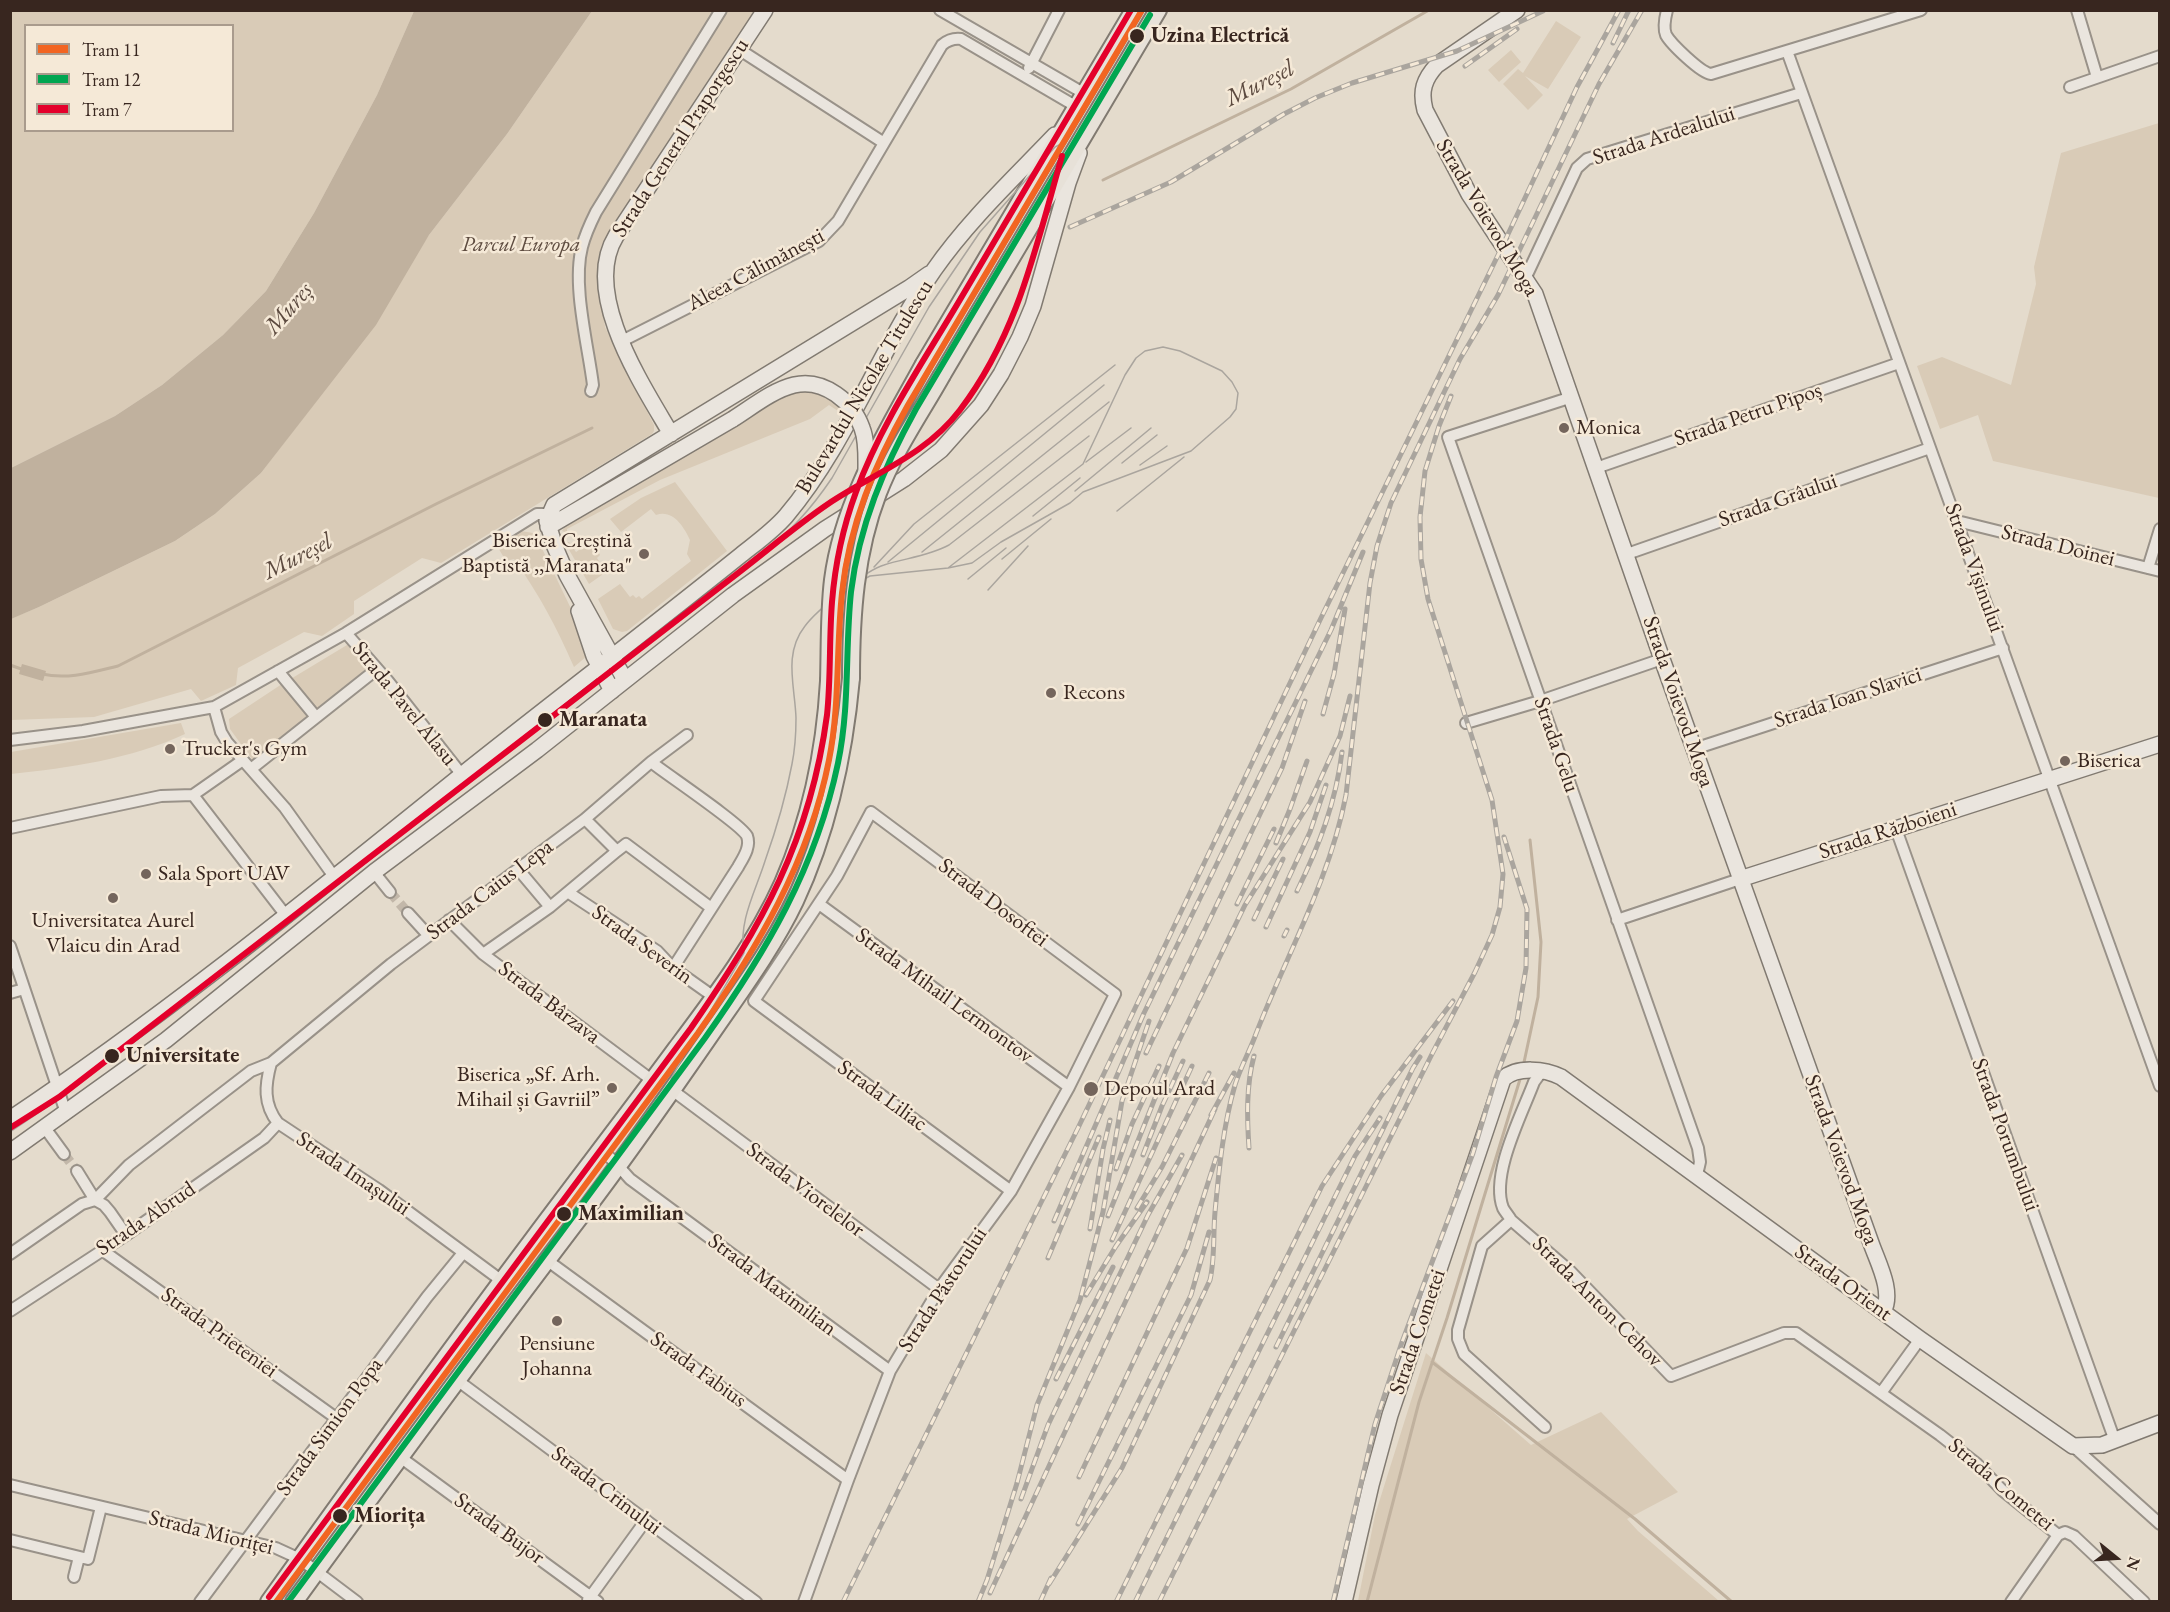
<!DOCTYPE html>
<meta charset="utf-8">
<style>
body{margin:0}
#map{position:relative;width:2170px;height:1612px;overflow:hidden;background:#e4dbcc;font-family:"EB Garamond",serif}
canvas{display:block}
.frame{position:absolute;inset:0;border:12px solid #38261f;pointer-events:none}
.legend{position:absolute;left:24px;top:24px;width:210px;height:108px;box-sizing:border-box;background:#f5e9d7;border:2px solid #a99b8d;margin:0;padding:8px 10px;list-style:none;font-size:18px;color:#38261f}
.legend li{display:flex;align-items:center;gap:12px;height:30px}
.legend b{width:30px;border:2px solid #a99b8d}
.north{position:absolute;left:2086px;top:1528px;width:60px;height:60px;-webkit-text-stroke:4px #f5e9d7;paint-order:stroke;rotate:108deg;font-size:16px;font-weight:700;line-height:24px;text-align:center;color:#38261f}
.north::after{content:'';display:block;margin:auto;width:21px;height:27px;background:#38261f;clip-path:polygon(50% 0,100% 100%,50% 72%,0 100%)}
</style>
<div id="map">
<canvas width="2170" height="1612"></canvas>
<div class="frame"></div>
<ul class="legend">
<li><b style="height:8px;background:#f26522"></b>Tram 11</li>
<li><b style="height:8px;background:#00a651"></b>Tram 12</li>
<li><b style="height:8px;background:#e4002b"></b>Tram 7</li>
</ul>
<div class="north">N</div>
</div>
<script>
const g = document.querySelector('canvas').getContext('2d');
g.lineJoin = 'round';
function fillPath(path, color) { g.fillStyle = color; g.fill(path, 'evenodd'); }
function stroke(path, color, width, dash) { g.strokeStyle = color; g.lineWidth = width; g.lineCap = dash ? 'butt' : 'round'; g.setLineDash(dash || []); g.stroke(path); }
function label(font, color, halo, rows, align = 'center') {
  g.font = font + ' "EB Garamond",serif'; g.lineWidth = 5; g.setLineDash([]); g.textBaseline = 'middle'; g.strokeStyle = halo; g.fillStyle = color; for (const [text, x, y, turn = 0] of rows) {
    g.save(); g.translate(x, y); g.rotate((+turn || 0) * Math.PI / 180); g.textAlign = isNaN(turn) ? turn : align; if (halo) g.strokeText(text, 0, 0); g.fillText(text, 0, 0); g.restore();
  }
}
fillPath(new Path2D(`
 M11,11H414L377,95L314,213L266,291L223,335L162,385L115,416L11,468ZM26,26H232V130H26Z
 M592,11H759L677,138L602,245L599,254L598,264L605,327L654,425V431L652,434L441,563L422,558L354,601V614L322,636L304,632L238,668L236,685L201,701L191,689L94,717L11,720L10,619L39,607L175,541L215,514L261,473L316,401L429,235L507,134Z
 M1556,21L1581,37L1548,89L1525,76L1543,95L1528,110L1503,84L1518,69L1523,73Z
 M1511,50L1521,62L1499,82L1488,70Z
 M2159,123V498L1993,461L1978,415L1940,429L1917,366L1942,357L2011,385L2036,284L2034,267L2061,153Z
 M806,390L828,397L843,408L841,413L829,405L810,419L660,480L567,529V533L562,531L566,525L772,404L788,394Z
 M675,482L727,551L627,631L622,632L613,629L598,599L620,584L630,597L633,595L636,598L639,596L642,599L691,561L687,554L690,540C684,527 673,509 656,515L651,509L621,532L610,519L641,498Z
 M521,531L533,533L536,536L575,617L587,656L574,667C556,626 540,596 514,559L506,561L497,546Z
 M595,539L599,543L595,547L600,555L597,558L606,572L589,584L565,543L569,542L576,552Z
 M347,645L353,647L371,670L317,713L289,680Z
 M285,682L313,716L254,762L230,729L229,719Z
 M181,723L185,734C131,759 69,768 11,774V752Z
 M1426,1353L1531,1445L1601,1412L1678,1492L1627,1519L1638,1531L1719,1601H1358L1375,1515Z`), '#d9cbb7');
fillPath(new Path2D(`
 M414,11H592L507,134L429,235L376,325L261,473L215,514L175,541L39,607L11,619V468L115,416L162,385L223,335L266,291L314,213L377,95Z
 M22,664L46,671L43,681L19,674Z`), '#c0b19e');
stroke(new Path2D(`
 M1103,180L1291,89L1429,10
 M10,665L24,670
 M42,674C68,680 93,672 118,666L436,504L592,428
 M1523,1067L1538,997L1541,942L1530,840
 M1432,1362L1635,1519L1732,1602
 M1367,1602L1419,1402L1447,1318L1521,1076`), '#c0b19e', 3);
stroke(new Path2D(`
 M390,892L408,913
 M64,1154L77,1171`), '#c2b7a9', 10, [10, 5]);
const street = new Path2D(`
 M940,10L1085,94
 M1667,10C1665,18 1663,28 1666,35C1671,44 1701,73 1711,74L1921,10
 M2077,10L2097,77
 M740,50L884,143L942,45C948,40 953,38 961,39L1077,107
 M1787,51L2160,1086
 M1029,68L1059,10
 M2070,87L2160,56
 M1525,279L1577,168L1587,159L1801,93
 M622,341L819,241L838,221L884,143
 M591,391L593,385C588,345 572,285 582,247C585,235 590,224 596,212L721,10
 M1572,397L1448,437L1698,1148L1700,1162L1697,1175
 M1596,468L1899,363
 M1957,521L2160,571
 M1627,554L1930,448
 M2148,568L2160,529
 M346,633L388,681L462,775
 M278,671L316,717
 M214,707L221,732L227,742L285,808L335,878
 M1466,723L1540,701L1662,659
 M10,740L83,731L214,707L346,633L537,514H549
 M1694,749L2003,648
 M651,762C666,774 741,824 747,836C751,847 743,858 738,867L673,968
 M251,769L377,669
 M193,795L287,917
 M10,828L161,796L193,795L243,760
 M1896,829L2115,1441
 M617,851L626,844L710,907
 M518,869L550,907
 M374,872L390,892
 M569,893L657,951L673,968L714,997
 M819,904L1069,1087
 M408,913L428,935
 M449,920L483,954L653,1081
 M1617,920L1740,879
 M10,946L66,1113
 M483,954L550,907L617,851L585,819
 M10,993L24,989
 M1542,1071L1534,1082C1522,1114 1490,1175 1503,1208C1505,1212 1509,1216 1511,1220L1482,1246L1458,1330V1339L1464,1354L1545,1427
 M672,1090L939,1289
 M45,1128L64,1154
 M601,1151L613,1160L630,1179L890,1371
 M77,1171L95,1200L104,1205L110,1212L126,1235
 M1511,1220L1570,1271L1671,1376L1784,1333H1796L1940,1435L1977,1464L2002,1490L2058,1535
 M102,1250L336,1418
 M10,1254L82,1204L95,1200L129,1165L251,1071L271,1063
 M548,1261L848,1480
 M502,1281L379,1190L278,1123C263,1104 265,1085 271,1063L391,964L585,819L651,762L687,735
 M10,1311L126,1235L264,1138L278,1123
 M457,1380L756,1602
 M1881,1393L1920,1339
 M2073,1446L2160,1524
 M400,1457L598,1602
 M10,1485L276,1548L300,1559L357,1602
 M2058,1535L2065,1532L2074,1536L2144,1602
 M10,1540L88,1559L101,1507
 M74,1577L79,1557
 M588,1600L646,1520
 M200,1602L427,1297L463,1253
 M804,1602L848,1480L890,1371L939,1289L1011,1191L1069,1087L1115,994L871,812L837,876L754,1001L1011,1191
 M2011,1602L2058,1535`);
const secondary = new Path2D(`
 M1517,10L1437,65C1424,79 1420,91 1425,110L1469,194L1535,294L1662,659L1871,1243C1878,1263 1894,1292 1883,1312
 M671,434C642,384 581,293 616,236L765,10
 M548,527L733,419
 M579,611L594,656L612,691
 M625,680L567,575L555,547L547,521L554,505L909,288L929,274
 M1740,879L2160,744
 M10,1119C169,1013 316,892 464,773C556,700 649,629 741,555C756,543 773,531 786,516C847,444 880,348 934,270C968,221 1014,178 1055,135
 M10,1152L166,1040L374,872L537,750L733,595L825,529L904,479L941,450L981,405L1001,374L1020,337L1033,306L1068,183L1079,153
 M1344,1602L1371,1485L1390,1415L1503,1079C1517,1066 1545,1069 1561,1077L1920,1339L2073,1446L2102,1445L2160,1423`);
const primary = new Path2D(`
 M924,364L1134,10
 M942,375L1158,10
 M269,1602C356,1480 444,1358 534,1238C581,1175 629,1113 676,1049C715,997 756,943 783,883C811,819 825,751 829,681
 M294,1602C391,1469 489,1336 589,1205C632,1148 673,1089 713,1031C742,989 773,947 795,901C828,830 844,756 851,678`);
stroke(street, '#999289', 14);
stroke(secondary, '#817a71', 18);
stroke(primary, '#817a71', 20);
stroke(street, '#eae5de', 10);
stroke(secondary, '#eae5de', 15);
stroke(primary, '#e7e1d8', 16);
stroke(new Path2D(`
 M1086,462L1131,428
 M1122,463L1157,435
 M1140,465L1167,446
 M1075,491L1151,428
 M1117,511L1184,457
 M1033,516L1080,478
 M922,552L1109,402
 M1002,559L1051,519
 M888,562L1104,385
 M874,567L914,524L1115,365
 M968,579L1006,548
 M851,586L870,576L948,568L972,563L1001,542L1070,503L1083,492L1191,451L1230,417L1236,409L1238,393L1232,382L1222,371L1180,351L1163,347L1145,351L1136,358L1125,375L1083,464L948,568
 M988,590L1028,546
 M698,1033L744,953C738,922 756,890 765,861C776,830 786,796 792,764C795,749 796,734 796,718C795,686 783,654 805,626C817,610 866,570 884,565C906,558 929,556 949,545L1089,436
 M671,1079L691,1042
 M10,1132L62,1097L760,557C791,530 809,512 832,478L929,307L980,232L1055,147L1063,143`), '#aaa59e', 1.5);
const rail = new Path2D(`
 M1613,43L1629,10
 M1465,66L1517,29
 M1070,227L1171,182L1284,114L1315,98L1352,83L1457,51L1543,11
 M1323,714L1334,674L1345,609
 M1276,843L1290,809L1307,761
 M1297,891C1319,846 1336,802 1342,752
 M1237,904L1274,829
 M1254,919L1283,859
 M1266,927L1310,832L1326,785
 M1284,936L1287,930
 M1146,1053L1282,768L1305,701
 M1211,1115L1234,1073
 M1249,1148C1247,1118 1246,1086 1254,1056
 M1143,1155L1162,1106L1183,1061
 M1116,1169L1132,1124L1159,1066
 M1137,1208L1162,1167L1209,1073
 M1108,1216L1173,1053L1245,905L1310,802L1340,736L1350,696
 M1054,1221L1144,1013L1331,630L1363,552
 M1090,1229L1103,1149L1110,1120
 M1112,1240L1192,1066
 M1048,1258L1099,1137
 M1086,1295L1116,1246L1147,1202
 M1276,1347L1413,1068L1420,1057
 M1056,1379L1113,1267
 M1079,1477L1187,1248L1216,1158
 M1021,1499L1048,1425L1148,1215L1182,1155
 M1078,1524L1191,1295L1209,1232
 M1049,1584L1122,1468L1210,1280C1215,1258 1213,1235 1215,1212C1219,1170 1223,1126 1235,1085C1240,1069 1248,1054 1254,1039C1285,957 1329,883 1346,795L1370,583L1377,546L1391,503L1460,359L1498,295L1599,84L1642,10
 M990,1593L1215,1109
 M843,1602L1078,1128L1320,620L1502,247L1577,87L1619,10
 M978,1602L987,1580L1017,1483L1037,1405L1080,1300L1103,1212L1122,1101L1149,1021
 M1040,1602L1051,1578
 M1116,1602L1322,1186L1381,1096L1453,1001
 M1135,1602L1355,1156L1380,1118
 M1159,1602L1432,1054L1475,972L1492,935L1500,907L1503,874L1492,800L1428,599L1421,559L1420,517L1425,471L1439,426L1451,396
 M1333,1602L1375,1424L1401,1345L1473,1153L1496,1077L1517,1021L1526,968L1527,909L1504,837`);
stroke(rail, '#aaa59e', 5);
stroke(rail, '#f5e9d7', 3, [9]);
const secondaryBridge = new Path2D(`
 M733,419C752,407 773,390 794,385C824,378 853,402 862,428C867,441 866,456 866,470`);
const primaryBridge = new Path2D(`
 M851,678C851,615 855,553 878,493C894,451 920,414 942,375
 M829,681C830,648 829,613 833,580C843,501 887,432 924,364`);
stroke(secondaryBridge, '#817a71', 18, []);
stroke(primaryBridge, '#817a71', 20, []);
stroke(secondaryBridge, '#eae5de', 15);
stroke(primaryBridge, '#e7e1d8', 16);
stroke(new Path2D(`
 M276,1602L698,1033C757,949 809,862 829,760C840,705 836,649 842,593C849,525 875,464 908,405L1142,10`), '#f26522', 6);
stroke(new Path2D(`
 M288,1602L705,1038C766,952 816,868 838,763C850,706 845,649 851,592C859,526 884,467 916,409L1150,15`), '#00a651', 6);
stroke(new Path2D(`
 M10,1128L59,1097C285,921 511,746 738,573C768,550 797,525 828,504C874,473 925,456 960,410C1018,334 1036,246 1062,156
 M269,1597L691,1028C762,925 810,842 827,715C831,678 829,640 832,602C835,565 843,527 856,492C881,423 924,361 961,298C1018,202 1075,106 1131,10`), '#e4002b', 6);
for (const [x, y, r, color] of [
 [1137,36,8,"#38261f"],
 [1564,428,6,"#74655c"],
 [644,554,6,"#74655c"],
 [1051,693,6,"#74655c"],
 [545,720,8,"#38261f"],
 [170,749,6,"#74655c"],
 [2065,761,6,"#74655c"],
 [146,874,6,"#74655c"],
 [113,898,6,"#74655c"],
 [112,1056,8,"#38261f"],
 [612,1088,6,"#74655c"],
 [1091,1089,8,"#74655c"],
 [564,1214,8,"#38261f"],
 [557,1321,6,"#74655c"],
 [340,1516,8,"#38261f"]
]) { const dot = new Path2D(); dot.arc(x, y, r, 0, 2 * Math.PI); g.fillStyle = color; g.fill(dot); stroke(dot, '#f5e9d7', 2); }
label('bold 22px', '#38261f', '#f5e9d7', [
 ["Uzina Electrică",1151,36],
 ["Maranata",559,720],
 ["Universitate",126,1056],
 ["Maximilian",578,1214],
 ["Miorița",354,1516]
], 'left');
label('22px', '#38261f', '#f5e9d7', [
 ["Strada Ardealului",1664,136,-18],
 ["Strada General Praporgescu",681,138,-57],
 ["Strada Voievod Moga",1487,218,59],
 ["Aleea Călimănești",756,270,-28],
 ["Bulevardul Nicolae Titulescu",865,387,-59],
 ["Strada Petru Pipoș",1748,415,-19],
 ["Strada Grâului",1778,501,-19],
 ["Strada Doinei",2058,546,14],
 ["Strada Vișinului",1974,568,70],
 ["Strada Ioan Slavici",1848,698,-18],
 ["Strada Voievod Moga",1678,702,71],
 ["Strada Pavel Alasu",404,704,51],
 ["Strada Gelu",1556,745,71],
 ["Strada Războieni",1888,831,-18],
 ["Strada Caius Lepa",490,890,-37],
 ["Strada Dosoftei",993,903,37],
 ["Strada Severin",642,945,36],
 ["Strada Mihail Lermontov",944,996,36],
 ["Strada Bârzava",549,1003,37],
 ["Strada Liliac",882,1096,36],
 ["Strada Porumbului",2005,1135,70],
 ["Strada Voievod Moga",1841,1160,70],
 ["Strada Imașului",353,1174,34],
 ["Strada Viorelelor",805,1190,37],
 ["Strada Abrud",146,1219,-34],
 ["Strada Orient",1843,1283,36],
 ["Strada Maximilian",772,1285,37],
 ["Strada Păstorului",943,1290,-57],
 ["Strada Anton Cehov",1597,1302,45],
 ["Strada Cometei",1418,1332,-71],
 ["Strada Prieteniei",219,1333,36],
 ["Strada Fabius",698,1370,36],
 ["Strada Simion Popa",330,1427,-54],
 ["Strada Cometei",2001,1485,40],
 ["Strada Crinului",606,1491,37],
 ["Strada Bujor",499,1529,36],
 ["Strada Mioriței",211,1533,14]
]);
label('italic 22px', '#5e4c40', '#f5e9d7', [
 ["Parcul Europa",521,245]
]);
label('22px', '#38261f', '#f5e9d7', [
 ["Monica",1576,428],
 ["Biserica Creștină",632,541,"right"],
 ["Baptistă ,,Maranata\"",632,566,"right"],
 ["Recons",1063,693],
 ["Trucker's Gym",182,749],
 ["Biserica",2077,761],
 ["Sala Sport UAV",158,874],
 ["Universitatea Aurel",113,921,"center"],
 ["Vlaicu din Arad",113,946,"center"],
 ["Biserica „Sf. Arh.",600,1075,"right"],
 ["Mihail și Gavriil”",600,1100,"right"],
 ["Depoul Arad",1104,1089],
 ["Pensiune",557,1344,"center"],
 ["Johanna",557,1369,"center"]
], 'left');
label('italic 24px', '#5c4a3f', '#f5e9d7', [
 ["Mureșel",1260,84,-27],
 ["Mureș",289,309,-49],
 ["Mureșel",298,557,-27]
]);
</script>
